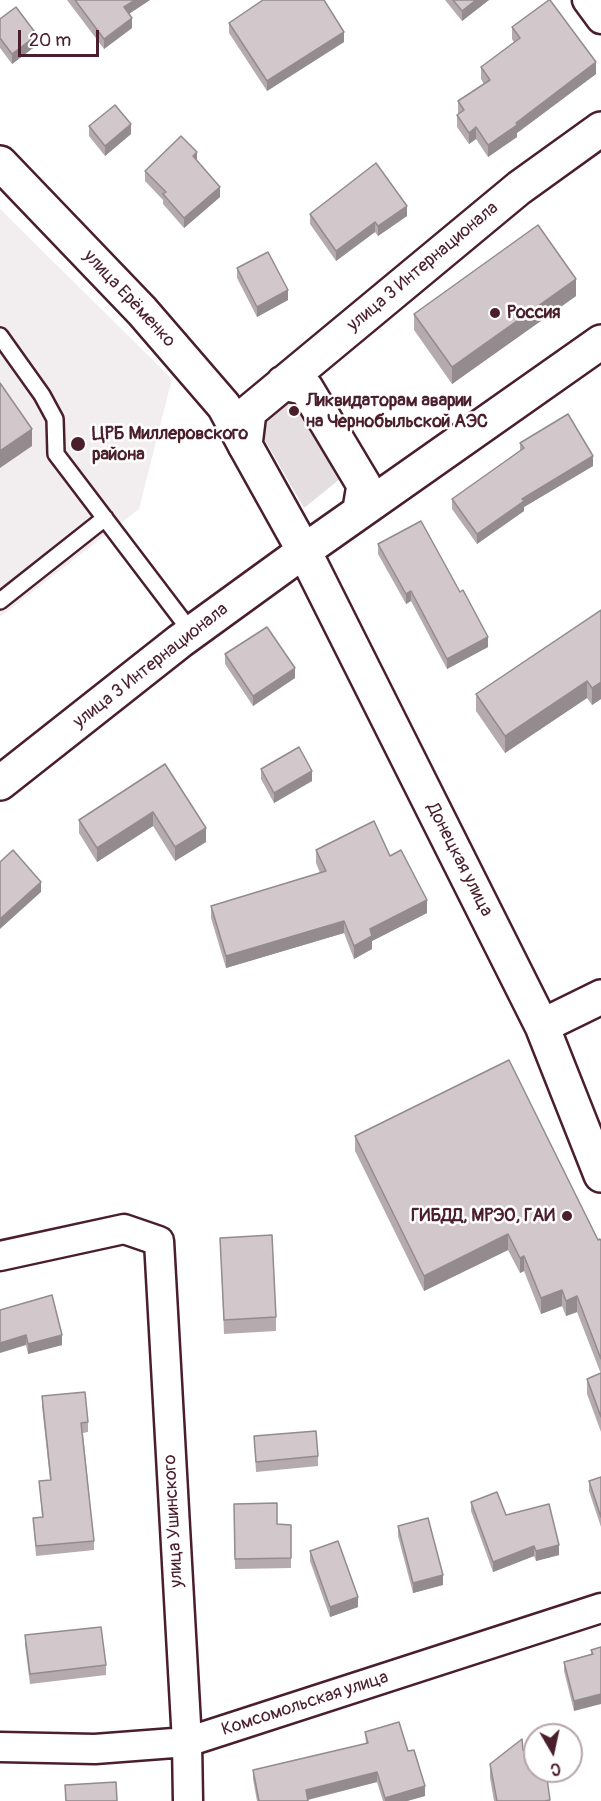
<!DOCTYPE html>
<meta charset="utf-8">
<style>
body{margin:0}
#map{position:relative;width:601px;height:1801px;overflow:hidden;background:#fff;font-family:Pangolin,sans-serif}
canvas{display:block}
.north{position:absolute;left:523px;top:1723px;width:60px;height:60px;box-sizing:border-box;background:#fff;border:2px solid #b7a5aa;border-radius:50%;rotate:171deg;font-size:16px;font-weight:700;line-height:24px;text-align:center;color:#4a1f2b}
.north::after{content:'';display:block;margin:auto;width:21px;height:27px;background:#4a1f2b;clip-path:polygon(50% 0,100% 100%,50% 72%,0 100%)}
.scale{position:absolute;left:18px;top:30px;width:81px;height:27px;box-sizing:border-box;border:3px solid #4a1f2b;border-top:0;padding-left:8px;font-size:18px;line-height:21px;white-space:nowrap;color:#4a1f2b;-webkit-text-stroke:4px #fff;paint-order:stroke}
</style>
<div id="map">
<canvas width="601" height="1801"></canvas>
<div class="north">С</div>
<div class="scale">20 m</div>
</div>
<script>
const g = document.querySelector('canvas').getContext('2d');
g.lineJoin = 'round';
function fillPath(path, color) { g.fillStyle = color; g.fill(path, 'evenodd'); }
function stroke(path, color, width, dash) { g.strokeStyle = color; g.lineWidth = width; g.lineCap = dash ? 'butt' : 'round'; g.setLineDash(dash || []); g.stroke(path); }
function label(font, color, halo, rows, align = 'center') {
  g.font = font + ' Pangolin,sans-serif'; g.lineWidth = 5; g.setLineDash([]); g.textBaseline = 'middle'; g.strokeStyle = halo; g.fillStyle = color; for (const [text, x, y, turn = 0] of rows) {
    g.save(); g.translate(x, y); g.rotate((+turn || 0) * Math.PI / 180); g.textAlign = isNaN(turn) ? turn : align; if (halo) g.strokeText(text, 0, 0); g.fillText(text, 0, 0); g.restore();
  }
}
fillPath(new Path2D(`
 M0,209L172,379L139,509L0,617Z`), '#f2eeef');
fillPath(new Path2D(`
 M293,395L340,479L304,508L255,423Z`), '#e5dee0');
const service = new Path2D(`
 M0,336L42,395L55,419L56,454L192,633
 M0,601L105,518`);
const minor = new Path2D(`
 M587,0L601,19
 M0,1256L124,1229L159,1241L187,1742L188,1801
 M0,1747L95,1749L187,1742L601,1608`);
const tertiary = new Path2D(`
 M0,163L142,311L224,406L245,445
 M304,551L542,1026L601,1175
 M542,1026L601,997`);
const secondary = new Path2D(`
 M283,383L306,388L364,485L360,509
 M304,551L245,445L249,412L519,188L601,129
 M0,783L180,641L304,551L601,342`);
stroke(service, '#4a1f2b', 20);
stroke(minor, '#4a1f2b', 33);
stroke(tertiary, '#4a1f2b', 38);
stroke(secondary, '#4a1f2b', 38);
stroke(service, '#fff', 15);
stroke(minor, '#fff', 28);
stroke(tertiary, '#fff', 33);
stroke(secondary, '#fff', 33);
fillPath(new Path2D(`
 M67,0H150L129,14L132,28L104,49Z
 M445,0H489L462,21Z
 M0,19L37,45L12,64L0,48Z
 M229,23L344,42L267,91L229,33Z
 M512,27L596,74L517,133V137L488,157L476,139L469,144L457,127V115L458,114V101L484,84L481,79V67L514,42L512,39Z
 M89,126L131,134L105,156L89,136Z
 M197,161L220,197L184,228L163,204V200L145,181V171Z
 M310,214L407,216L378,236L375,232L336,261L310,224Z
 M237,268L288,300L257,317L237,278Z
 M576,296L452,384L414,330V314Z
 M520,443L593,466L524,507V511L477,544L452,509V499L520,451Z
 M378,544L488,647L447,669L411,601L406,604L378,554Z
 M601,610V699L592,705L587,698L505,753L476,711V694Z
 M225,654L295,678L253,706L225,664Z
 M165,764L206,842L175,861L153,826L97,862L79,833V820Z
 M261,769L312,781L274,803L261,779Z
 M316,850L390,856L427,913L372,941V949L354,959L344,933L226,968L211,918V906L320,873L316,863Z
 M355,1136L601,1241V1432L587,1394V1379L601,1374L577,1312L566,1316L562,1306L541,1314L524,1271L520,1273L508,1250L424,1291L355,1151Z
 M220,1238L276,1317V1331L224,1334Z
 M0,1310L62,1345L28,1354L26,1345Z
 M42,1396L88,1422V1432L83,1433L94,1541V1550L36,1556L33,1518L42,1517L39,1481L50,1480L42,1406Z
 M254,1436L318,1456V1466L256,1472Z
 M601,1477V1527L589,1491V1481Z
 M471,1502L506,1515L559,1555L536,1561L534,1556L493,1572L471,1511Z
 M234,1504L277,1524L291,1558V1568L235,1569Z
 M398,1526L443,1585L413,1593L398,1536Z
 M310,1551L358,1607L330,1617L310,1561Z
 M25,1635L106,1665V1675L30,1684L25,1645Z
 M601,1647L574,1711L564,1671V1662L591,1654V1650Z
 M365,1732L408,1751L425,1796L407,1801H383L377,1782L308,1800V1801H257L253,1779V1770L366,1744Z
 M523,1750L546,1771L550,1801H494L490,1778V1764Z`), '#b5abaf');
fillPath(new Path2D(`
 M135,0H150L124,17V7Z
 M476,0H489L462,21V11Z
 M132,18V28L104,49V39Z
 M344,32V42L267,91V81Z
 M37,35V45L12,64V54Z
 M596,62V74L517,133V137L488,157V145L516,123Z
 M131,124V134L105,156V146Z
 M476,127V139L469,144V133Z
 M197,152V162L193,156Z
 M220,187V197L184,228V218Z
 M407,206V216L378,236V226Z
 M375,222V232L336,261V251Z
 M576,279V296L452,384V367Z
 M288,290V300L257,317V307Z
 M32,429V446L0,468V451Z
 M593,456V466L524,507V511L477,544V534L522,499Z
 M411,591V601L406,604V594Z
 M488,637V647L447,669V659Z
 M295,668V678L253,706V696Z
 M587,681V698L505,753V736Z
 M601,682V699L592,705V688Z
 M312,771V781L274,803V793Z
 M153,812V826L97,862V848Z
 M206,828V842L175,861V847Z
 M41,882V892L0,929V919Z
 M427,900V913L372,941V949L354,959V946L370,929Z
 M344,921V933L226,968V956Z
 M508,1234V1250L424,1291V1276Z
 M524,1256V1271L520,1273V1258Z
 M562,1290V1306L541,1314V1298Z
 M577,1296V1312L566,1316V1301Z
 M26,1335V1345L0,1353V1343Z
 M62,1335V1345L28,1354V1344Z
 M559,1545V1555L536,1561V1551Z
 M534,1546V1556L493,1572V1562Z
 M443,1575V1585L413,1593V1583Z
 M358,1597V1607L330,1617V1607Z
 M601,1694V1704L574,1711V1701Z
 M377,1772V1782L306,1800V1790Z
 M425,1786V1796L407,1801H385V1798Z`), '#938b8e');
const building = new Path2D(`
 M75,0H135L124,7L132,18L104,39Z
 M263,0H324L344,32L267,81L229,23Z
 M453,0H476L462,11Z
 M549,0H550L596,62L516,123L517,125L488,145L476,127L469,133L457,115L464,110L458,101L490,80L481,67L520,38L512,27Z
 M16,7L37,35L12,54L0,38V19Z
 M115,105L131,124L105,146L89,126Z
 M181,136L197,152L193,156L220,187L184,218L163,194L166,192L145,171Z
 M376,163L407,206L378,226L375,222L336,251L310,214Z
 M538,225L576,279L452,367L414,314Z
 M268,252L288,290L257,307L237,268Z
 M0,383L32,429L0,451Z
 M568,414L593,456L522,499L524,501L477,534L452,499L524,448L520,443Z
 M421,521L460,592L463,590L488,637L447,659L411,591L406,594L378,544Z
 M601,610V682L592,688L587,681L505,736L476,694Z
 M267,627L295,668L253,696L225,654Z
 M299,747L312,771L274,793L261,769Z
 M165,764L206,828L175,847L153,812L97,848L79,820Z
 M374,821L390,856L401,850L427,900L370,929L372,936L354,946L344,921L226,956L211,906L326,871L316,850Z
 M13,850L41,882L0,919V862Z
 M509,1060L598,1240L600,1239L601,1241V1359L577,1296L566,1301L562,1290L541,1298L524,1256L520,1258L508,1234L424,1276L355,1136Z
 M272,1235L276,1317L224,1320L220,1238Z
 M52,1295L62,1335L28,1344L26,1335L0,1343V1310Z
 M601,1373V1417L587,1379Z
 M85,1392L88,1422L81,1423L94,1541L36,1546L33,1518L43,1517L39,1481L51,1480L42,1396Z
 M316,1431L318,1456L256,1462L254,1436Z
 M601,1477V1517L589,1481Z
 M497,1492L506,1515L549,1504L559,1545L536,1551L534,1546L493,1562L471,1502Z
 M277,1503V1524L291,1525V1558L235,1559L234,1504Z
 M428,1518L443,1575L413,1583L398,1526Z
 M338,1541L358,1597L330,1607L310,1551Z
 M101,1627L106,1665L30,1674L25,1635Z
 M601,1647V1694L574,1701L564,1662L593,1654L591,1650Z
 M399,1722L408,1751L414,1750L425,1786L385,1798L377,1772L306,1790L308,1801H259L253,1770L368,1743L365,1732Z
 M522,1739L523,1750L535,1748V1771H546L550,1800L545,1801H497L490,1764Z
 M116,1782L117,1801H66L65,1785Z`);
fillPath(building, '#d2c7cb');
stroke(building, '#938b8e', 1.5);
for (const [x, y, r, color] of [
 [495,313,6,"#4a1f2b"],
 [294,411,6,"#4a1f2b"],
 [78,444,8,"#4a1f2b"],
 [567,1216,6,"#4a1f2b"]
]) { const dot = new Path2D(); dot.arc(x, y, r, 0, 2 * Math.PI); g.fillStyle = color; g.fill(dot); stroke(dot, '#fff', 2); }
label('18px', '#4a1f2b', '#fff', [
 ["улица 3 Интернационала",423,267,-40],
 ["улица Ерёменко",129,299,47],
 ["улица 3 Интернационала",151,666,-38],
 ["Донецкая улица",459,860,63],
 ["улица Ушинского",174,1521,-93],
 ["Комсомольская улица",305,1704,-18]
]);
label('bold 18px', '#4a1f2b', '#fff', [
 ["Россия",507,313],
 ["Ликвидаторам аварии",306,401],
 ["на Чернобыльской АЭС",306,422],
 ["ЦРБ Миллеровского",92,434],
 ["района",92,455],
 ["ГИБДД, МРЭО, ГАИ",555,1216,"right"]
], 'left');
</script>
